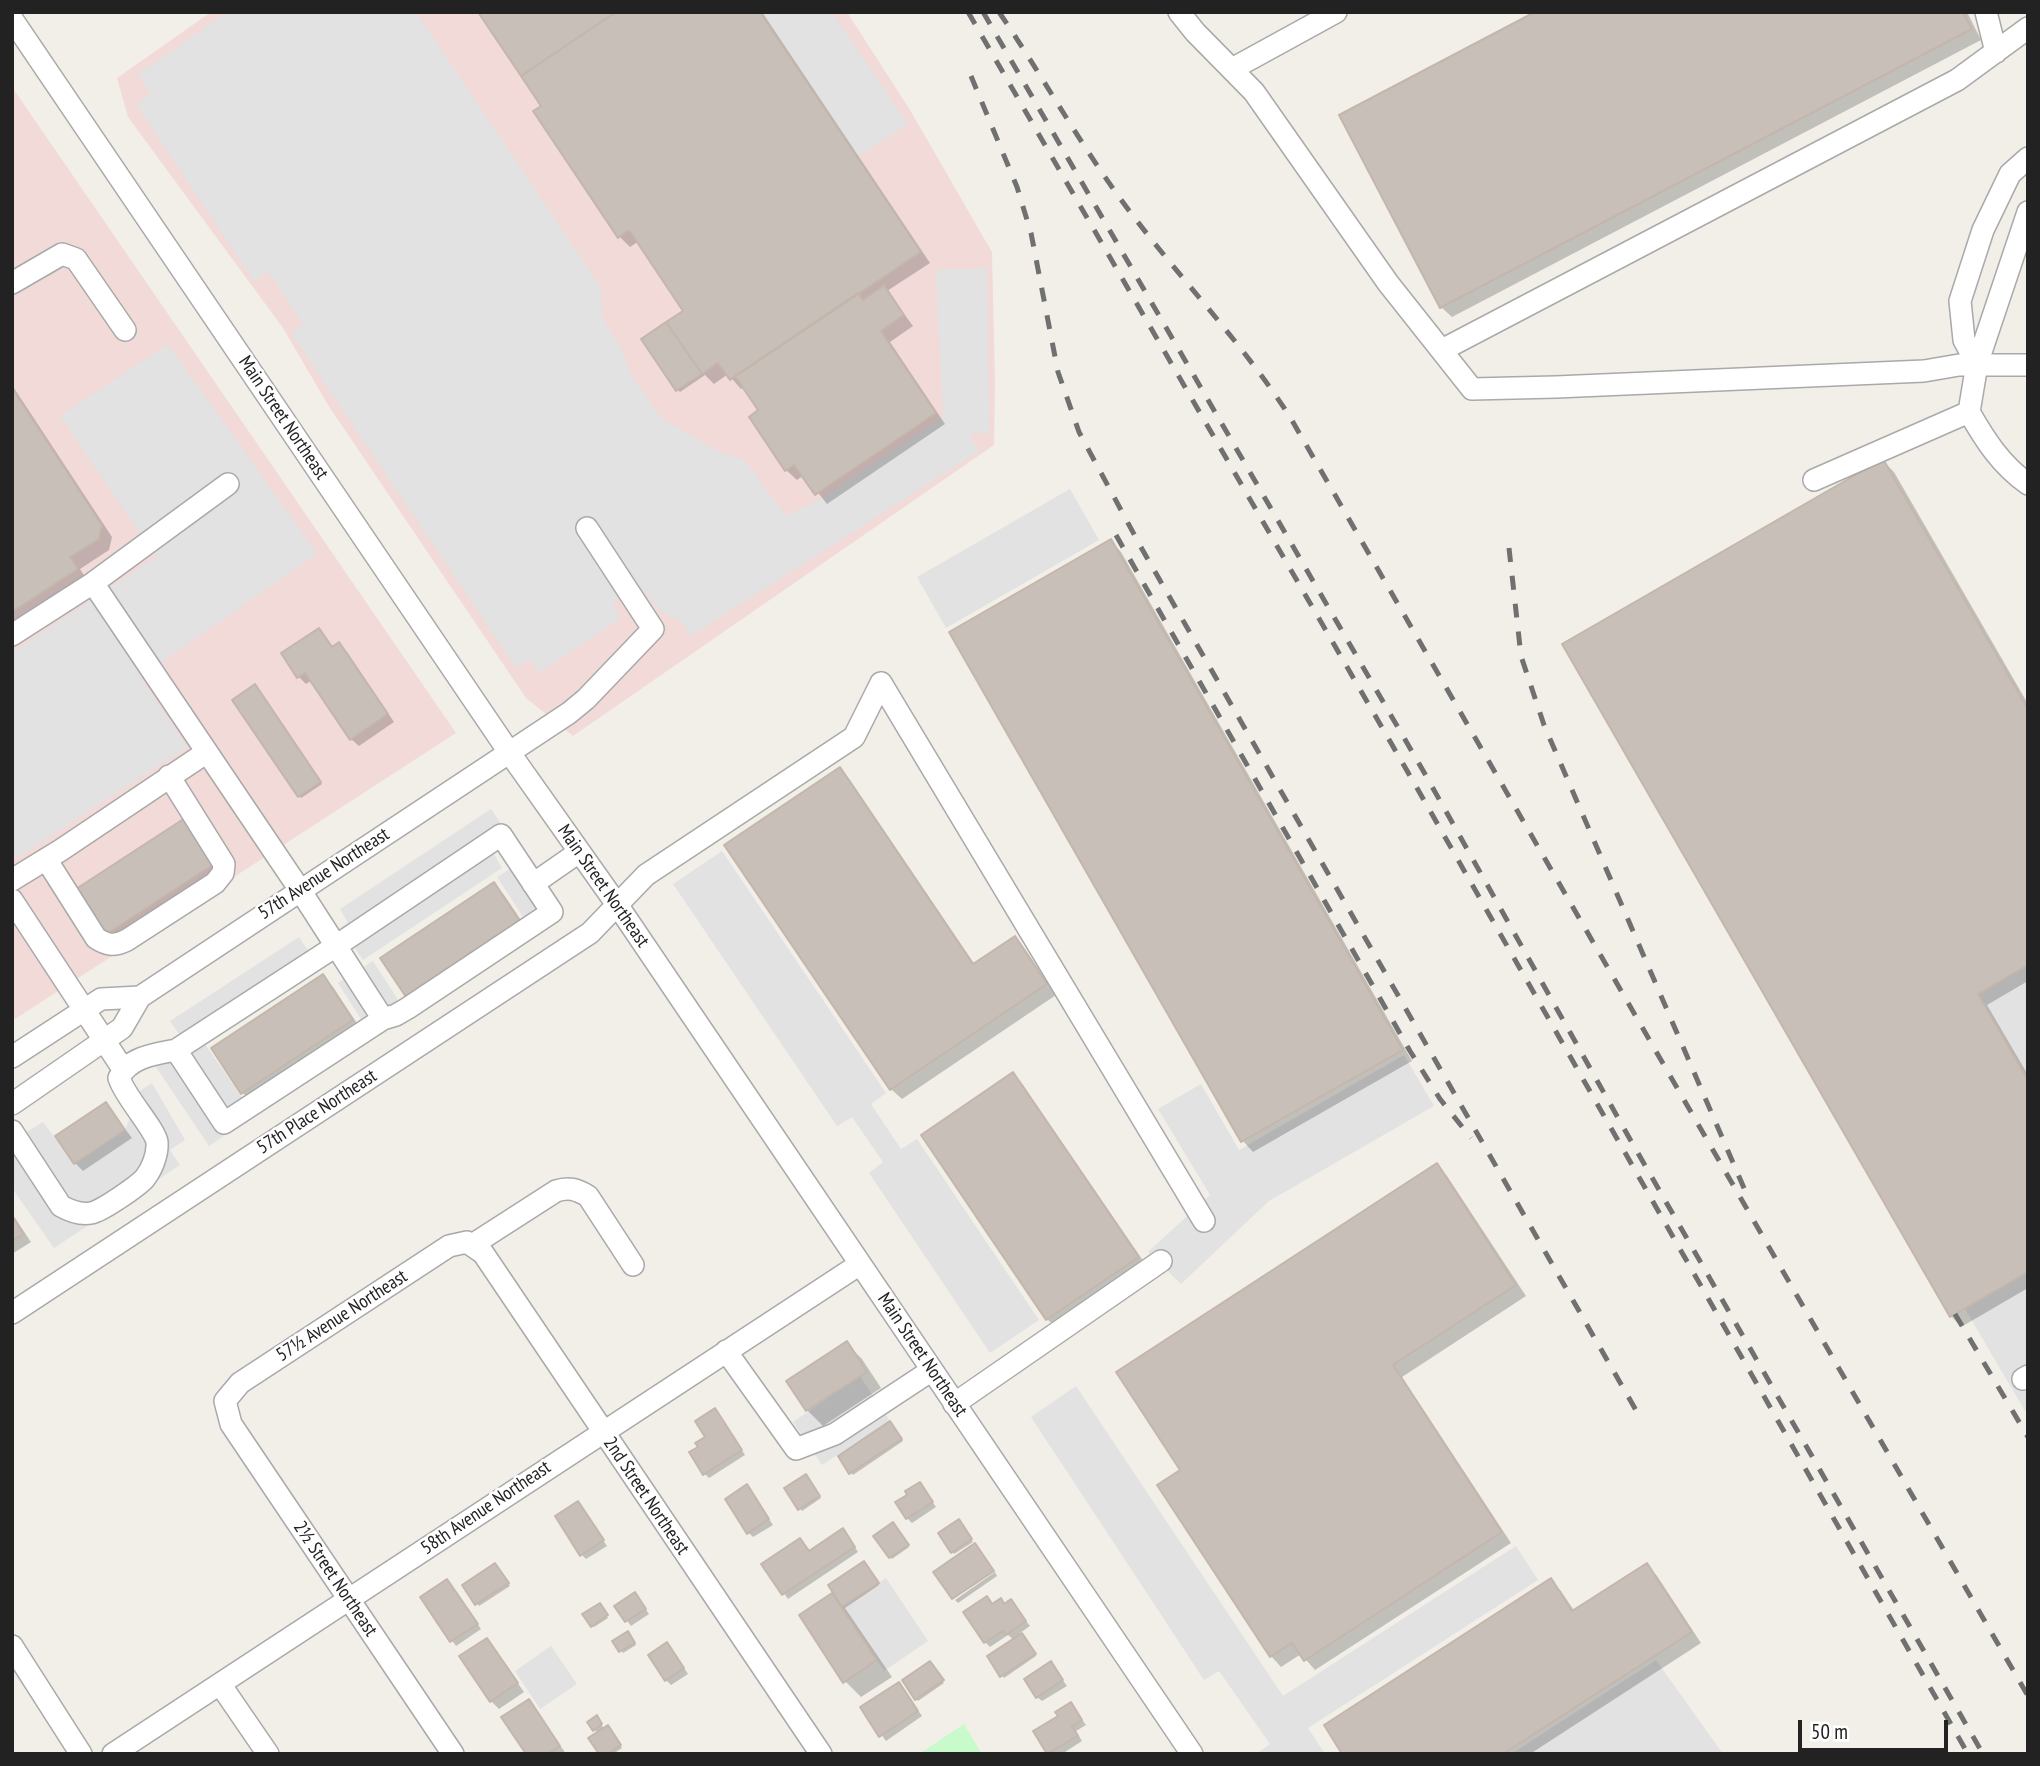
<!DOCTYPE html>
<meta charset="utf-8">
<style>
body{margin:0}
#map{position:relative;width:2040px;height:1766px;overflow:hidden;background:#f2efe9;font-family:"PT Sans Narrow",sans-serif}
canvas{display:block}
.frame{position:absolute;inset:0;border:14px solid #222;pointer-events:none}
.scale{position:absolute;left:1798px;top:1720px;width:150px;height:32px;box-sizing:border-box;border:4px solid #222;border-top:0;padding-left:9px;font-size:21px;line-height:24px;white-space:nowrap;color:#222;-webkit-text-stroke:5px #fff;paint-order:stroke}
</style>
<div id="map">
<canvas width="2040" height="1766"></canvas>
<div class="frame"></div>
<div class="scale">50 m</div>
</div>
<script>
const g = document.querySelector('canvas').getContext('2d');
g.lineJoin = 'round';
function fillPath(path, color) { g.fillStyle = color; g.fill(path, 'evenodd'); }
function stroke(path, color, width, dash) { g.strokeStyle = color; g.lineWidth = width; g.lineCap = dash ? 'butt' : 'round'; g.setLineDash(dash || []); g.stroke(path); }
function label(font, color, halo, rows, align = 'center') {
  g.font = font + ' "PT Sans Narrow",sans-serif'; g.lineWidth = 5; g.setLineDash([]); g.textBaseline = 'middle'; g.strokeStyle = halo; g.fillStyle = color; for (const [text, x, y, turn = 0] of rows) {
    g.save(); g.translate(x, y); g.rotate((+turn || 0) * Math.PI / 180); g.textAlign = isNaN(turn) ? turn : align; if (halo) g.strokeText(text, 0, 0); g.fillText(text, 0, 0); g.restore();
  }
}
fillPath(new Path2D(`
 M211,12H847L910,110L992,252L995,382L994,445L573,736L526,698L328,405L283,328L128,117L117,78Z
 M12,87L456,733L12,1021Z`), '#f2dad9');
fillPath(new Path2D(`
 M964,1724L982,1754H919Z`), '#c8facc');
fillPath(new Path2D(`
 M228,12H416L600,286L603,320L617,341L632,376L662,419L721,453L744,460L786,516L817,501L943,417L936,270L987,268L989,434L973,432L970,438L979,451L691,636L682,623L656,608L639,584L612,602L621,618L539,673L530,659L516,668L291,333L303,324L268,272L254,281L136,104L150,94L138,74Z
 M760,12H832L908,124L857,157Z
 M168,344L317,554L140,677L187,747L23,854L12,858V653L156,557L60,416Z
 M1070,489L1099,540L946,628L917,577Z
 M491,809L513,841L494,854L502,868L363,960L341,927L348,923L340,909Z
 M722,851L886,1093L871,1104L901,1149L917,1139L1039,1320L990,1353L869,1173L883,1162L852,1117L837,1126L673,884Z
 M530,856L555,895L523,917L497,877Z
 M299,937L321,970L276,999L274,995L203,1041L254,1115L209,1146L156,1067L179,1034L170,1021Z
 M373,961L399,1001L364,1024L338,983Z
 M2028,965V1080L1978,994Z
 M1404,1055L1434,1106L1269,1201L1181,1284L1148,1252L1210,1195L1158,1109L1201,1084L1239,1150Z
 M152,1083L185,1140L170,1150L180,1165L54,1248L12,1188V1141L43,1122L74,1164L125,1130L141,1090Z
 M2028,1272V1416L1965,1309Z
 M860,1376L890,1421L822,1465L793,1422Z
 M1076,1386L1283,1696L1516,1546L1538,1580L1308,1728L1325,1754H1256L1270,1744L1219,1671L1204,1680L1031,1417Z
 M886,1578L928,1641L884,1671L842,1607Z
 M551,1646L577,1684L540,1709L515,1671Z
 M1656,1660L1723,1754H1511Z`), '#e2e2e2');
fillPath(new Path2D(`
 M480,12H762L930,263L887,291L913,326L890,342L945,424L827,504L804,475L797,480L786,470L760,411L745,387L741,389L728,374L714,384L705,375L680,392L678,390L686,311L639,241L630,247L619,236L543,106Z
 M1539,12H1967L1981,40L1452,317L1441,307Z
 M12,385L112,537L109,550L80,569L87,580L12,629Z
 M1883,461L1894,472L2028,704V981L1987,1005L2028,1075V1288L1961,1327L1951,1316Z
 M1111,541L1121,552L1412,1061L1253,1152L1243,1141L952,633Z
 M319,630L334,648L339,644L347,652L394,722L359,746L351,739L312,680L306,684L298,676Z
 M257,689L322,784L301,798L234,701Z
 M840,769L850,780L975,965L1015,938L1025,949L1056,995L902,1099L891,1089Z
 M184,820L221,872L114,942L107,934Z
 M494,885L504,895L531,935L420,1009Z
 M323,977L333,987L362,1031L253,1103L243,1093L213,1049Z
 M1013,1074L1023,1085L1148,1268L1058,1329L1047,1319Z
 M106,1104L132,1138L83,1171L75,1163Z
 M1437,1165L1447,1176L1526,1296L1402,1377L1511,1543L1315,1670L1301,1654L1281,1667L1271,1656Z
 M12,1214L31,1242L12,1254Z
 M846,1343L862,1359L881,1388L823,1426L807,1410L788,1381Z
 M715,1410L745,1455L709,1478L705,1474L700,1447L707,1437Z
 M892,1425L903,1441L853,1475L851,1473Z
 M808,1478L821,1498L802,1511L787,1489Z
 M920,1484L936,1507L912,1523L907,1518L909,1495Z
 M751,1491L773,1525L753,1537L748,1532Z
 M578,1503L607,1546L586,1559L582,1555Z
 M960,1523L973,1542L954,1554L940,1534Z
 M895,1527L909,1547L892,1559L890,1557Z
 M847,1535L858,1552L788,1599L764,1564L810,1552Z
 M866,1565L879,1585L845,1608L892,1677L861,1697L845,1681L801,1616L835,1593Z
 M1647,1565L1657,1576L1701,1643L1530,1754H1344L1551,1580L1561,1591L1575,1612Z
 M497,1567L510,1586L479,1606L464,1585Z
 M995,1572L997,1576L958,1603L955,1600Z
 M447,1581L481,1629L456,1646L422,1598Z
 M639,1599L649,1614L631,1626L616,1606Z
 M1000,1600L1005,1605L1011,1601L1030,1626L1020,1633L1036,1656L1004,1678L989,1657L1014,1640L1008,1635L990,1647L985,1642Z
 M601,1607L608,1618L594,1627L592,1626Z
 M629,1635L636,1645L623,1653L615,1642Z
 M487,1640L524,1692L499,1709L491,1701Z
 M671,1649L688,1674L671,1685L666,1680Z
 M1051,1664L1067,1686L1042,1701L1037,1697Z
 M932,1665L944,1683L918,1701L916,1699Z
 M899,1684L922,1716L886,1741L862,1708Z
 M528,1702L536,1709L566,1754H528Z
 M1071,1705L1086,1725L1076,1731L1082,1741L1062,1754H1049L1036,1732L1060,1717Z
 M598,1719L604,1729H609L622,1748L613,1754H601L598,1733L594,1729Z`), '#0003');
const building = new Path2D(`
 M478,12H616L521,76Z
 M616,12H760L921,252L730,380L718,363L702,374L666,322L683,311L629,230L618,238L533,111L541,106L521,76Z
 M1535,12H1963L1972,29L1440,308L1339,115Z
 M884,285L904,315L881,331L936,413L815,495L794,465L785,471L749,417L758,410L735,376L858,293L863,300Z
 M666,322L702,374L676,391L641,339Z
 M12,388L102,525L99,539L70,557L78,569L12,612Z
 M1883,459L2028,709V965L1978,994L2028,1080V1272L1950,1317L1562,644Z
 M1111,539L1403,1050L1241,1142L949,632Z
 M319,628L332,647L339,642L388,714L350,740L305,673L297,678L281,653Z
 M255,684L321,782L298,797L232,700Z
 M840,767L973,964L1015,936L1047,984L890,1090L724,845Z
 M185,818L214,864L105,935L76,889Z
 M494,882L522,924L408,1000L380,958Z
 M323,974L353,1020L241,1094L211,1048Z
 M1013,1072L1139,1257L1046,1320L921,1135Z
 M106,1102L125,1130L74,1164L55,1136Z
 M1437,1163L1516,1285L1393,1365L1502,1532L1304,1661L1292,1643L1270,1657L1157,1485L1180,1470L1116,1372Z
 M12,1215L24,1234L12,1241Z
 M847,1341L867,1372L806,1411L786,1381Z
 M715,1408L742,1450L703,1475L689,1452L698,1447L695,1443L705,1437L695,1421Z
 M890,1421L902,1439L849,1474L838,1456Z
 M806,1474L820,1496L798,1510L784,1488Z
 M920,1482L933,1502L906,1519L895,1502L907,1495L905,1491Z
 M747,1484L769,1519L747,1534L725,1499Z
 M578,1501L604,1540L580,1556L555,1516Z
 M959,1519L972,1539L951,1553L938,1533Z
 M893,1522L909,1545L889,1558L873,1536Z
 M843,1528L855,1547L782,1595L761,1564L800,1538L809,1551Z
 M975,1543L994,1571L952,1599L933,1572Z
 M864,1561L879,1583L842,1607L828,1585Z
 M495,1563L509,1583L475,1605L462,1585Z
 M1647,1563L1692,1632L1503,1754H1342L1324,1725L1551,1578L1572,1611Z
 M447,1579L478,1624L450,1642L420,1597Z
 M635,1592L646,1609L625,1622L614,1606Z
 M832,1593L877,1660L843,1683L799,1615Z
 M987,1596L992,1604L1001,1598L1004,1604L1011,1599L1026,1621L1006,1635L1003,1631L984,1643L963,1612Z
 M600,1603L608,1615L591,1627L582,1614Z
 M628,1631L635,1643L619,1652L612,1641Z
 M1022,1633L1036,1654L1000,1677L987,1656Z
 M487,1638L518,1683L490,1702L459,1656Z
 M667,1642L684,1668L665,1681L648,1655Z
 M930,1661L944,1680L915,1700L902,1680Z
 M1051,1661L1063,1680L1036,1698L1024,1679Z
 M899,1682L918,1711L879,1737L860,1707Z
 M529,1699L560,1746L548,1754H526L501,1717Z
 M1071,1702L1082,1720L1072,1726L1078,1736L1047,1754L1033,1731L1058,1716L1055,1712Z
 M597,1715L602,1724L593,1731L587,1722Z
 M608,1725L621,1745L608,1754H599L588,1738Z`);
fillPath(building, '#c7bfb8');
stroke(building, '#c4b6ab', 2);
const minor = new Path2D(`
 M1179,12L1195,32L1254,92L1388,283L1472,389L1556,387L1924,371L1959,365H2028
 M1986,12L1996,52
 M12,19L509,752L618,906L1192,1754
 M1232,69L1336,12
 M12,283L62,254L76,259L125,330
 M1442,350L1957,80L2028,28
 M1977,364L1964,340L1960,301L1983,230L2010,174L2028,158
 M1969,412C1985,440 2001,465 2028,484
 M1814,480L1969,412L1977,364L2028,212
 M93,583L300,890L383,1019
 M12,635L93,583L228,484
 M881,683L1204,1221
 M501,835L552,912L408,1008L396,1015L383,1019L224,1123L176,1050L336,946Z
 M46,859L96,938C108,946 115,946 127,940L215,883L223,873L224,864L169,776
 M12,880L61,850L207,752
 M533,884L579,852
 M12,900L123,1069
 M12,1057L101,999L140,997
 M12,1104L122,1028L140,997L569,713L586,699L653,629L587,528
 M12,1131L61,1206C70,1211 80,1215 91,1213C102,1211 138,1186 145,1178C152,1169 158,1154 157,1142C155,1129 125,1097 119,1078C129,1057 155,1054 176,1050
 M472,1245L556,1191C569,1187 576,1189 588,1196L633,1265
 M12,1313L590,933L646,875L854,737L881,683
 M726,1351L796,1449L835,1434L932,1370
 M2023,1379L2028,1376
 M954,1404L1161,1261
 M12,1646L81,1754
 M220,1684L268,1754
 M113,1754L860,1264
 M453,1754L231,1424L225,1401L240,1383L449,1246L467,1242L483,1253L821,1754`);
stroke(minor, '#a9a9a9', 24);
stroke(minor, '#fff', 21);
stroke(new Path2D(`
 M968,12L1413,781L1968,1754
 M983,12L1425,774L1631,1141L1983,1754
 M999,12C1046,81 1085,154 1137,221C1187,286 1245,347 1290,417L2028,1696
 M971,76L1017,187L1031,233L1058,372L1079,432L1142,549L1641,1419
 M1116,535L1410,1051L1440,1099L1471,1138
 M1509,548L1521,656L1544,725L1747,1195
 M1955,1314L2028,1437`), '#707070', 5, [14, 14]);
label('19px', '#222', '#fff', [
 ["Main Street Northeast",283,418,56],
 ["57th Avenue Northeast",324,874,-33],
 ["Main Street Northeast",603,886,55],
 ["57th Place Northeast",317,1112,-33],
 ["57½ Avenue Northeast",342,1316,-33],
 ["Main Street Northeast",922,1355,56],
 ["2nd Street Northeast",646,1496,56],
 ["58th Avenue Northeast",486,1508,-34],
 ["2½ Street Northeast",335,1579,56]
]);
</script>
